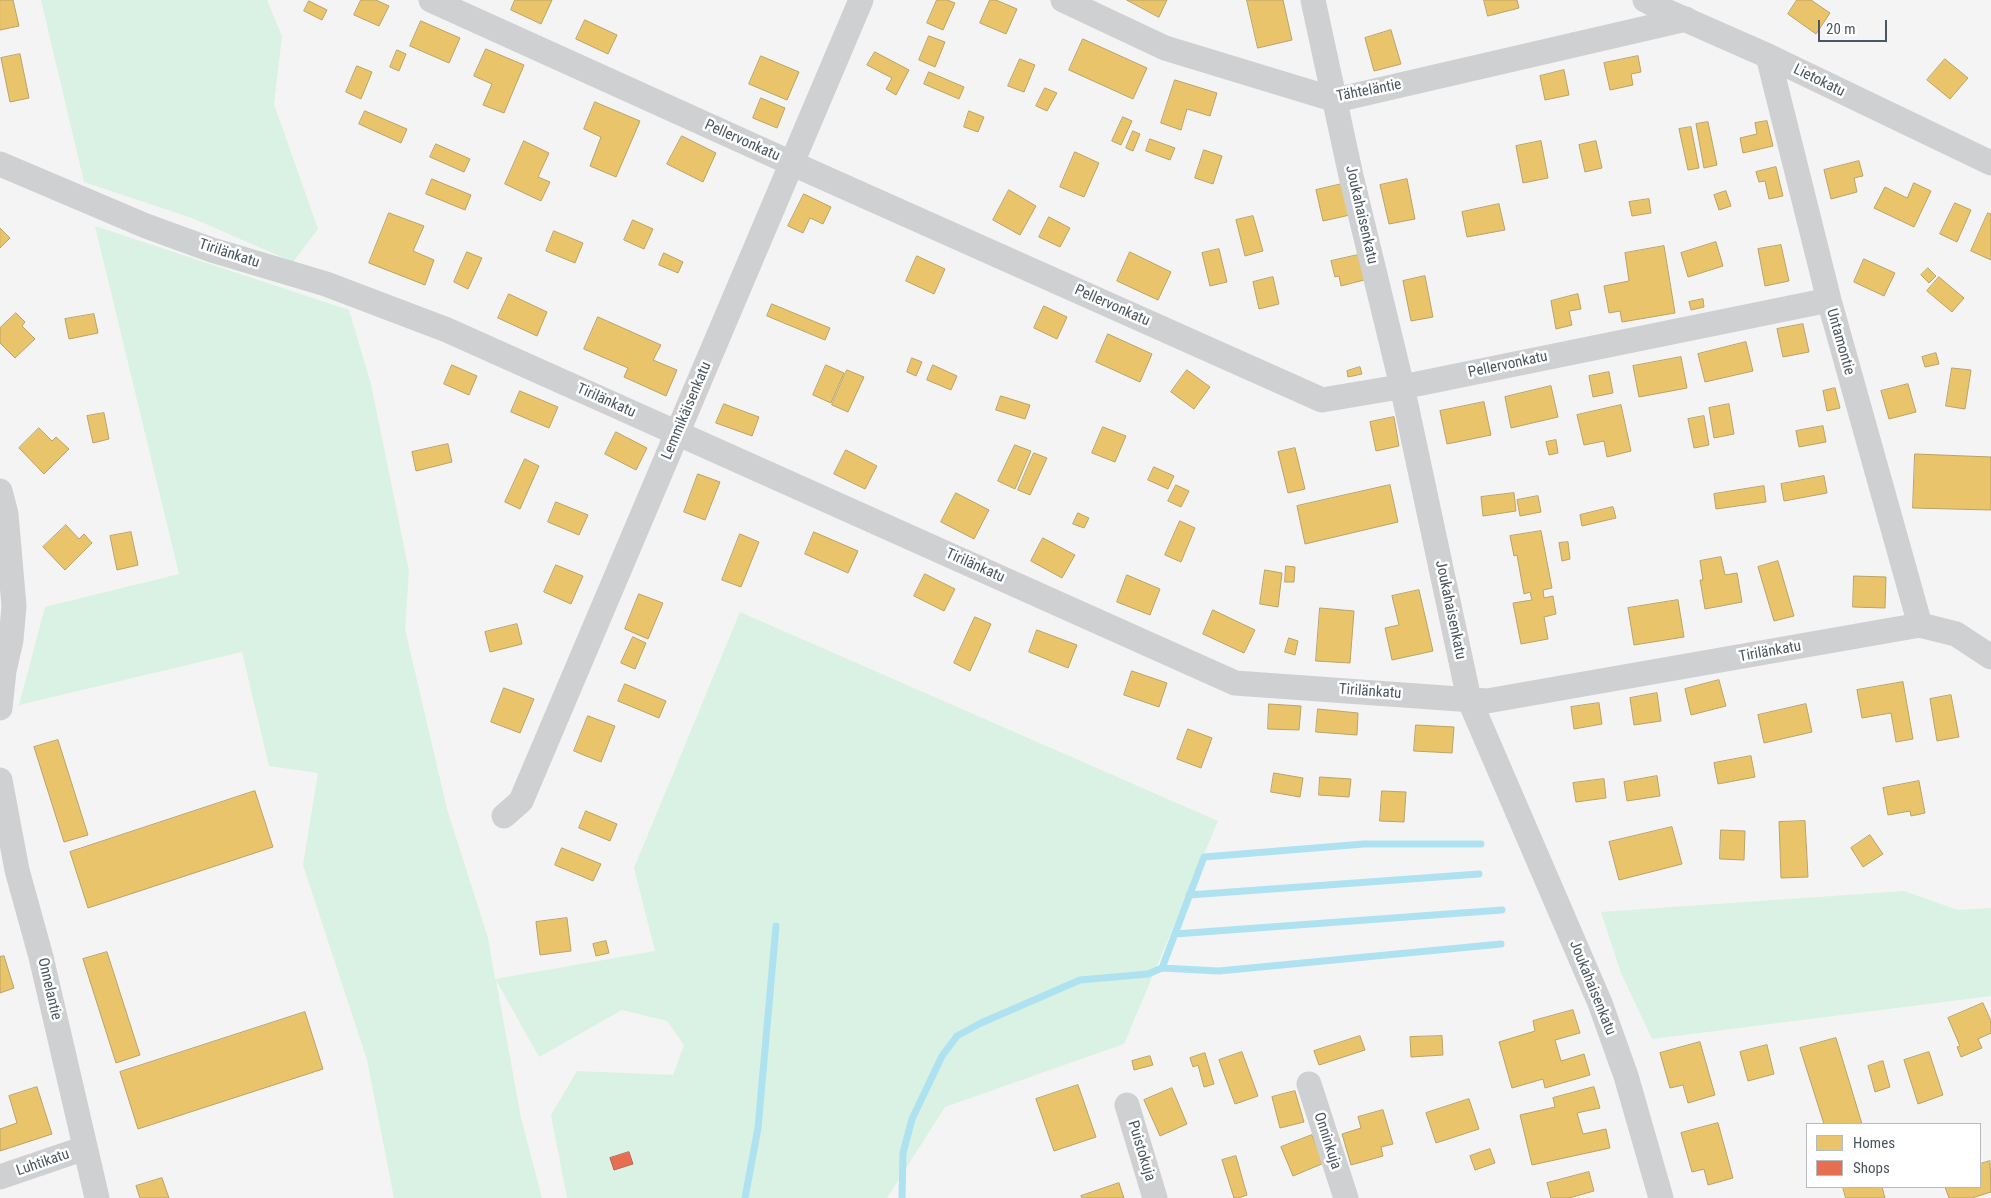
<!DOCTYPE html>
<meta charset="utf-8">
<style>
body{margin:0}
#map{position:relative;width:1991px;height:1198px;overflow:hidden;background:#f4f4f4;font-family:"Roboto Condensed",sans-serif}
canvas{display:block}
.legend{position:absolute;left:1806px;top:1123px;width:175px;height:65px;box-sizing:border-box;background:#fff;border:1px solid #b7bbc0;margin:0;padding:6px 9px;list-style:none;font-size:15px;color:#4a5661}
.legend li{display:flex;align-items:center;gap:10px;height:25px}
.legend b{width:25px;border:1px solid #b7bbc0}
.scale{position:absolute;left:1818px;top:20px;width:69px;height:22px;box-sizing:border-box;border:2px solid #4a5661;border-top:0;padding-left:6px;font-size:15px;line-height:18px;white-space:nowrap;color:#4a5661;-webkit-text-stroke:4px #fff;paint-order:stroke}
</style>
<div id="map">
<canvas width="1991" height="1198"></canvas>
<ul class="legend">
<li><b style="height:14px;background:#e9c46a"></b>Homes</li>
<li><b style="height:14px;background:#e76f51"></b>Shops</li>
</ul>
<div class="scale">20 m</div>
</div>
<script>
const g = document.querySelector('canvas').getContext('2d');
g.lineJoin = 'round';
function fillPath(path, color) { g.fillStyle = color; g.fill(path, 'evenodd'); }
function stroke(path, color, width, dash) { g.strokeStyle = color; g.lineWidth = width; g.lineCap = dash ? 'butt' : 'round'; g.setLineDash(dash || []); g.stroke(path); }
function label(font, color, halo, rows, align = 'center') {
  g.font = font + ' "Roboto Condensed",sans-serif'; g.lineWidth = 5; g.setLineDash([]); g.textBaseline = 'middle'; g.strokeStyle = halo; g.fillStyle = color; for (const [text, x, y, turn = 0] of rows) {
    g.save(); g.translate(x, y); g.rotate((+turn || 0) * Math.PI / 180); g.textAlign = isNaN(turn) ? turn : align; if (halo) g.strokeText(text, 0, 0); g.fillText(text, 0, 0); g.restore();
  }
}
fillPath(new Path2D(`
 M41,0H267L282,36L274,104L318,229L293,262L192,218L84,182Z
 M95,226L349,310L371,384L409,571L405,629L447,809L488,938L495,979L655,951L634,868L740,612L1218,821L1124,1044L945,1107L887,1198H567L551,1115L577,1071L673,1075L684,1045L667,1021L622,1010L539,1057L496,980L521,1118L542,1198H394L367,1060L303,865L318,773L269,766L242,652L19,705L45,607L179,574Z
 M1904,891L1958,910L1991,908V996L1652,1039L1621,973L1601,912Z`), '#d9f2e3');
const homes = new Path2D(`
 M0,0H13L19,26L0,30Z
 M361,0H376L389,6L379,26L354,15Z
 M515,0H552L541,24L511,10Z
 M937,0H947L955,3L943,30L927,23Z
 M990,0H996L1017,9L1006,34L980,23Z
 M1127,0H1167L1159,17Z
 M1247,0H1283L1292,40L1258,48Z
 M1484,0H1517L1519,8L1488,16Z
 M1797,0H1811L1830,13L1816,34L1788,14Z
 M309,1L327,10L322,20L304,11Z
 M585,20L617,35L608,54L576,39Z
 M421,21L460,38L449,63L410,46Z
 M1391,30L1401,64L1374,71L1365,38Z
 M929,36L945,42L935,67L919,60Z
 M1083,39L1147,68L1133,99L1069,70Z
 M486,49L524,65L504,113L483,105L492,84L474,76Z
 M397,50L406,54L399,71L390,67Z
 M875,52L909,70L896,95L886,89L892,78L867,65Z
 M20,54L29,98L10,102L1,58Z
 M761,56L799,72L787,100L749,84Z
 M1638,56L1641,72L1631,74L1633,85L1610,90L1604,63Z
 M1020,59L1035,65L1024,92L1008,86Z
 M1945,59L1968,78L1950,99L1927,80Z
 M357,66L372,72L361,99L346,92Z
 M1564,70L1569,95L1545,100L1540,76Z
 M929,72L964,87L959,99L924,84Z
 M1175,80L1217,93L1210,116L1187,109L1181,130L1161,123Z
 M1045,88L1057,93L1047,111L1036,106Z
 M761,98L785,108L777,128L753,118Z
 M595,102L640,121L616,177L590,166L601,137L584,129Z
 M365,111L407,129L401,143L359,124Z
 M969,111L984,117L978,132L964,127Z
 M1123,117L1132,121L1121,145L1112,141Z
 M1767,121L1773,146L1743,153L1740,138L1757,134L1755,123Z
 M1708,122L1717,165L1704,168L1696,124Z
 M1691,127L1699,168L1688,170L1679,129Z
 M1133,131L1140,134L1133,151L1126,148Z
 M682,136L716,153L703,182L667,164Z
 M1150,139L1175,148L1170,160L1146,151Z
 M524,141L549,153L538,177L550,182L541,201L505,184Z
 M1541,141L1548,178L1523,183L1516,146Z
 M1596,141L1602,168L1585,172L1579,145Z
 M436,144L470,159L464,172L430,157Z
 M1204,150L1222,156L1213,184L1195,178Z
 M1075,152L1099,163L1084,197L1060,187Z
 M1859,161L1863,176L1854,178L1857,192L1831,199L1824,170Z
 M1776,167L1783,196L1769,199L1765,181L1759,182L1756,172Z
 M432,179L471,195L465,210L426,194Z
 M1407,179L1415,219L1389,224L1380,185Z
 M1914,183L1931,191L1914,227L1874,208L1885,187L1907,198Z
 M1342,184L1350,215L1323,221L1316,190Z
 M1009,190L1036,206L1020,235L993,220Z
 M1726,191L1731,206L1719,210L1714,195Z
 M804,194L831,207L823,224L810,218L803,233L788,226Z
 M1649,199L1651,213L1632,216L1629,202Z
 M1955,203L1971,210L1957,242L1940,234Z
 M1499,204L1505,230L1467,237L1462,212Z
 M389,213L424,226L413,251L434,260L425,285L369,263Z
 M1988,213L1991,214V260L1971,251Z
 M1253,216L1263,251L1245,256L1236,220Z
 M1049,217L1070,228L1060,247L1039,237Z
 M633,220L653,229L644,249L624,240Z
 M0,228L10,238L0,248Z
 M554,231L583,243L575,263L546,251Z
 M1716,242L1723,266L1688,277L1681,253Z
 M1781,245L1789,281L1765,286L1758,249Z
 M1664,246L1675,313L1622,322L1620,311L1609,313L1604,286L1629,281L1625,253Z
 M1219,249L1227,282L1210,286L1202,253Z
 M467,252L482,258L468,289L454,282Z
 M1130,252L1171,272L1158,300L1117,281Z
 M664,253L683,262L678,273L659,265Z
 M1358,255L1364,280L1341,286L1339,276L1335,277L1331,261Z
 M917,256L945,269L934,294L906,281Z
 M1864,259L1895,273L1884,296L1854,282Z
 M1928,268L1936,276L1929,283L1921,275Z
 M1425,276L1433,317L1411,321L1403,281Z
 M1273,277L1279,304L1259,309L1253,282Z
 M1939,277L1964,298L1952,312L1927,291Z
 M509,294L547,312L537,336L498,318Z
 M1578,294L1581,309L1569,311L1572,325L1556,329L1551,301Z
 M1703,299L1704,307L1691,310L1689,302Z
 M772,304L830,328L825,340L767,316Z
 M1044,306L1067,317L1057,339L1034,328Z
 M16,313L25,322L22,326L35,339L15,358L0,343V328Z
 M94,314L98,333L69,339L65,319Z
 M598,317L661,345L653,360L677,370L666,396L624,377L628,368L584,349Z
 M1803,324L1809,352L1783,357L1777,329Z
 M1108,334L1152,354L1140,382L1096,362Z
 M1746,342L1753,371L1705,382L1698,354Z
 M1936,353L1939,364L1925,367L1922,357Z
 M1681,357L1687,388L1639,397L1633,366Z
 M912,358L922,362L916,376L907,372Z
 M452,365L477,376L469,395L444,384Z
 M826,365L844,373L831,403L813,395Z
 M933,365L957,376L951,390L927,380Z
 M1360,367L1362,374L1348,377L1347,371Z
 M1952,368L1971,370L1965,409L1946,406Z
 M847,370L864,377L848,412L832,405Z
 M1187,370L1210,387L1194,409L1171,392Z
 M1609,372L1613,393L1593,397L1589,376Z
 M1908,384L1916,412L1889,419L1881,391Z
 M1551,386L1558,417L1511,428L1505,397Z
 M1835,388L1840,408L1827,411L1823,391Z
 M520,391L558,407L549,428L511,412Z
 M1001,396L1030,405L1025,419L996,410Z
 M1484,402L1491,435L1447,444L1440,411Z
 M724,404L759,417L752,436L716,423Z
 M1729,404L1734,434L1714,438L1709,408Z
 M1621,405L1631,451L1607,457L1604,441L1584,445L1577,415Z
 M104,413L109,439L93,443L87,416Z
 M1704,416L1709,445L1694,448L1688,419Z
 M1394,417L1399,446L1376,451L1370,422Z
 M1823,426L1826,442L1799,447L1796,431Z
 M1103,427L1126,436L1115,462L1092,453Z
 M39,428L52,441L56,437L69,449L44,474L19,448Z
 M616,432L647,448L636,470L605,454Z
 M1556,440L1558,453L1549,455L1546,442Z
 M448,444L452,462L416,471L412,452Z
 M1015,445L1031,451L1015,489L998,481Z
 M1295,448L1305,489L1288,493L1278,452Z
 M846,450L877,466L865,489L834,474Z
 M1034,453L1047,458L1030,495L1018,490Z
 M1915,454L1991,457V510L1913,508Z
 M525,459L539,466L520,509L505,502Z
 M1154,467L1174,476L1168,489L1148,480Z
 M698,474L720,482L705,520L684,512Z
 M1824,476L1827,493L1784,501L1781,484Z
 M1176,485L1189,491L1181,507L1168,501Z
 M1390,485L1398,522L1305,544L1297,506Z
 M1764,486L1766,502L1716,509L1714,494Z
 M956,493L989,510L974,539L941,522Z
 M1514,493L1516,511L1483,516L1481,497Z
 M1538,496L1541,512L1520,516L1517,500Z
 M556,502L588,515L579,535L548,522Z
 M1613,507L1616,518L1582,526L1580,515Z
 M1078,513L1089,518L1084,528L1073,524Z
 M1180,521L1195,528L1181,562L1165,555Z
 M66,525L79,539L84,534L92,543L65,570L43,547Z
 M1541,531L1552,588L1543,590L1544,598L1553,596L1556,614L1544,617L1548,639L1521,644L1513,603L1532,600L1530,592L1524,594L1517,555L1514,556L1510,536Z
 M131,532L138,565L117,570L110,536Z
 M814,532L858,551L848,573L805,554Z
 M740,534L759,542L741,587L722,580Z
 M1043,538L1075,555L1062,578L1031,561Z
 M1568,542L1570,559L1562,561L1559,543Z
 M1721,557L1725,575L1737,573L1742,602L1705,609L1700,580H1703L1700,561Z
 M1778,561L1794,616L1774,621L1758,567Z
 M556,565L583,576L571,604L544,592Z
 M1286,566L1295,567L1294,582H1285Z
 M1265,570L1282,573L1278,607L1260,604Z
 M925,574L955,589L944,611L914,596Z
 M1127,575L1160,589L1150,615L1117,602Z
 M1854,576L1886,577L1885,608L1853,607Z
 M1419,590L1433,651L1392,660L1385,628L1399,625L1392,596Z
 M639,594L663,603L648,639L625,629Z
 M1678,600L1684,637L1634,645L1628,608Z
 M1320,608L1354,611L1350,663L1316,661Z
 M1213,610L1255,630L1244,653L1203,634Z
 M975,617L991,624L970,671L954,663Z
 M517,624L522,644L490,652L485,632Z
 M1037,630L1077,645L1068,668L1029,652Z
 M633,637L646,643L635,669L621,663Z
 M1289,638L1298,641L1295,655L1285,652Z
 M1132,671L1167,683L1159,707L1124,695Z
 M1719,680L1726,706L1691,715L1685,689Z
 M1903,682L1913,739L1896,742L1891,713L1862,718L1857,690Z
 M625,684L666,701L659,718L618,701Z
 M504,688L534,699L520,733L491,722Z
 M1657,693L1661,721L1634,725L1630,698Z
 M1951,695L1959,737L1937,741L1930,699Z
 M1599,703L1602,724L1574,729L1571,707Z
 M1269,704L1301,706L1299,730L1268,729Z
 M1806,704L1812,732L1764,743L1758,715Z
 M1318,709L1358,713L1357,735L1316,732Z
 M588,716L615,726L601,762L574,751Z
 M1416,725L1454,727L1452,753L1414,751Z
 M1188,729L1212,738L1201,768L1177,759Z
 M58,740L88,835L64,842L34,747Z
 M1751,756L1755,777L1718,784L1714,763Z
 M1274,773L1303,778L1300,797L1271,792Z
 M1657,776L1660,796L1627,801L1624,782Z
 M1320,777L1351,779L1349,797L1319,795Z
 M1604,779L1606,798L1576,802L1573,783Z
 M1919,781L1925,813L1911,816L1910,811L1888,815L1883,788Z
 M255,791L273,847L88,908L70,852Z
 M1382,791L1406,792L1404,822L1380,821Z
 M586,811L617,824L610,841L579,828Z
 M1805,821L1808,877L1781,878L1779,822Z
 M1672,827L1682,864L1619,880L1609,842Z
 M1721,830L1745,831L1744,860L1720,859Z
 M1870,835L1883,854L1863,867L1851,848Z
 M562,848L601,864L593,881L555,865Z
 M567,918L571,951L540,955L536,922Z
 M606,941L609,953L596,956L593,944Z
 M107,952L140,1055L116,1063L83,959Z
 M4,956L14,988L0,993V957Z
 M1983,1003L1991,1021V1033L1978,1039L1982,1048L1961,1057L1957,1047L1960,1046L1948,1018Z
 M1573,1010L1580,1033L1555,1040L1561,1061L1584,1054L1590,1075L1545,1088L1543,1079L1512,1088L1499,1042L1535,1031L1533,1021Z
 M305,1012L323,1069L138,1129L120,1072Z
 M1360,1036L1365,1050L1319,1065L1314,1051Z
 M1442,1036L1443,1055L1411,1057L1410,1037Z
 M1836,1038L1862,1124H1824L1800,1048Z
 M1700,1042L1715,1095L1688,1103L1683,1085L1670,1088L1660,1053Z
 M1767,1045L1774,1074L1748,1081L1740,1052Z
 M1242,1052L1258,1096L1235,1104L1219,1060Z
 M1929,1052L1943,1095L1918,1104L1904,1060Z
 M1205,1053L1214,1084L1204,1087L1198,1065L1193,1067L1190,1058Z
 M1150,1056L1153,1065L1134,1070L1132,1061Z
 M1883,1061L1890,1087L1875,1092L1868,1066Z
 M1078,1085L1096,1137L1054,1151L1036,1099Z
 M37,1087L52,1134L0,1151V1129L17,1123L9,1096Z
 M1594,1087L1600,1108L1577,1113L1583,1134L1606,1129L1610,1148L1532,1165L1520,1115L1555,1107L1553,1098Z
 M1172,1088L1187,1124L1160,1136L1144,1100Z
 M1295,1091L1304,1122L1280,1128L1272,1097Z
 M1469,1099L1479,1129L1436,1143L1426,1113Z
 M1383,1110L1393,1144L1381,1147L1383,1156L1351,1165L1342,1134L1361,1128L1358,1117Z
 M1718,1123L1733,1178L1708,1185L1704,1169L1692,1172L1681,1133Z
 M1312,1135L1324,1163L1293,1176L1281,1147Z
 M1490,1149L1495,1163L1475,1170L1470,1156Z
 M1236,1156L1247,1195L1238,1198H1234L1222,1160Z
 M1990,1161L1991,1192L1972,1198H1949L1945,1187H1980V1164Z
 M1589,1172L1594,1191L1569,1198H1551L1547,1183Z
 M162,1178L169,1198H140L136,1186Z
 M1119,1183L1124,1198H1082L1081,1196Z
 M1843,1187H1882L1885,1198H1846Z`);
fillPath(homes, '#e9c46a');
stroke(homes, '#b9a367', 1);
const shops = new Path2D(`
 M629,1152L633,1164L614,1170L610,1158Z`);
fillPath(shops, '#e76f51');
stroke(shops, '#b86856', 1);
stroke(new Path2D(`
 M1189,895L1479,874
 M1175,934L1502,910
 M1162,968L1204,857L1364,844H1481
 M745,1198L758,1128L776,926
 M902,1198L903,1153L912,1119L942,1056L957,1036L981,1023L1080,980L1148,974L1162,968L1219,971L1501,944`), '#aee2f0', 7);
stroke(new Path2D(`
 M431,0L791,163L1322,400L1417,384L1829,300
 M1063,0L1165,48L1336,100L1686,19
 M1313,0L1351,176L1402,386L1469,699L1600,1003L1626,1076L1661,1198
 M1645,0L1666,11L1768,56L1991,163
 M1768,56L1829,300L1920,625
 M0,164L146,226L212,250L326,284L447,330L1235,683L1487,701L1920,625L1956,634L1991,657
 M0,491L6,514L14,606L11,640L4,671L0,708
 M0,780L17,870L41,957L97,1198
 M504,816L521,801L861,0
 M1309,1084L1346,1198
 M1127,1105L1155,1198
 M0,1177L85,1148`), '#ced0d2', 25);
label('15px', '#4a5661', '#fff', [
 ["Lietokatu",1819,81,26],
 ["Tähteläntie",1369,91,-11],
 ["Pellervonkatu",742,141,24],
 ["Joukahaisenkatu",1361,215,77],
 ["Tirilänkatu",229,254,18],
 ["Pellervonkatu",1112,306,24],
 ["Untamontie",1840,342,74],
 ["Pellervonkatu",1508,365,-12],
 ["Tirilänkatu",606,401,24],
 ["Lemmikäisenkatu",687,411,-67],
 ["Tirilänkatu",975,566,24],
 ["Joukahaisenkatu",1450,610,78],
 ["Tirilänkatu",1770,652,-10],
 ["Tirilänkatu",1370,692,4],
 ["Joukahaisenkatu",1592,988,68],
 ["Onnelantie",49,989,77],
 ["Onninkuja",1327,1141,72],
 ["Puistokuja",1141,1151,73],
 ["Luhtikatu",43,1163,-19]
]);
</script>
